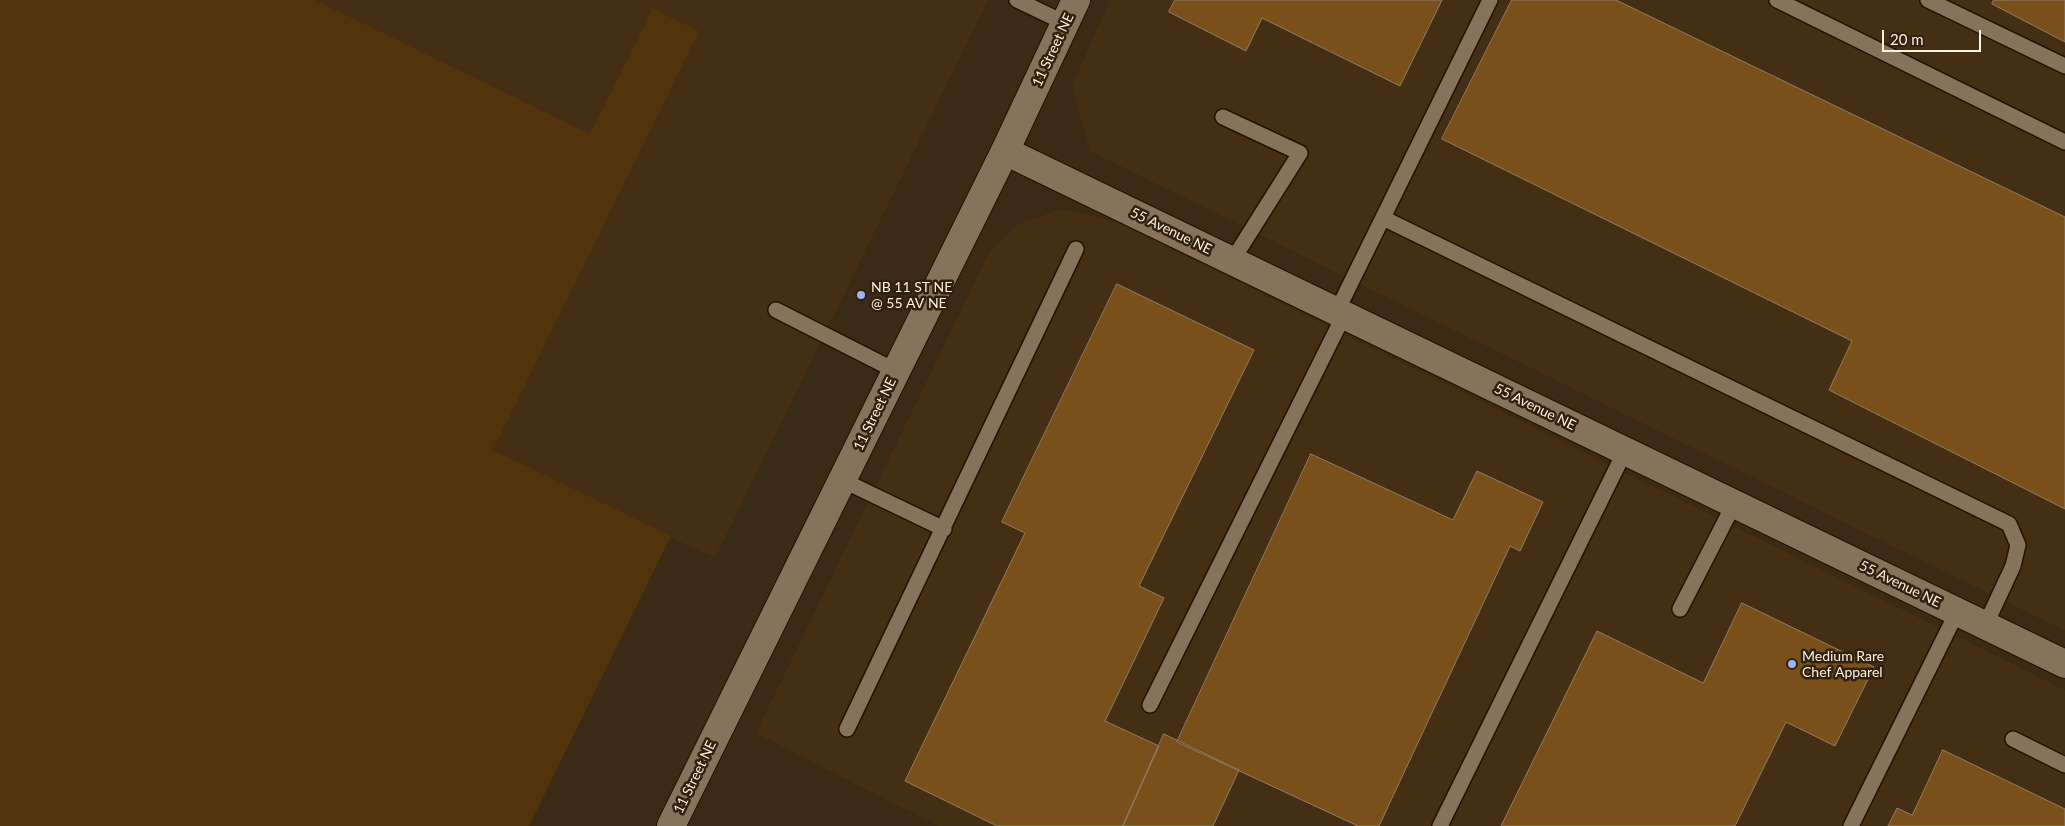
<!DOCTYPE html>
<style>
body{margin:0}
#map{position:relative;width:2065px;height:826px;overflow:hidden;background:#3b2a16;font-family:Lato,sans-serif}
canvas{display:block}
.scale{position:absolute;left:1882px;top:30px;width:99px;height:22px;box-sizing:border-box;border:2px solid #fbf0e4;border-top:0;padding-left:6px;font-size:15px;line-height:18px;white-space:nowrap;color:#fbf0e4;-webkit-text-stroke:4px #31210c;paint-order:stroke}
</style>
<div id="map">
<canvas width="2065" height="826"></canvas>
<div class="scale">20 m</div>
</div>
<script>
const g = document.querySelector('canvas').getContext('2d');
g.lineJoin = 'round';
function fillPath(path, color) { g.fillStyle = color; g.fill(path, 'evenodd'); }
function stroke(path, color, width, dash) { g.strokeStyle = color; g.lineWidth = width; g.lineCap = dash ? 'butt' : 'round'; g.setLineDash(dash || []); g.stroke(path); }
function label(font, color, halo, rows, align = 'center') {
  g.font = font + ' Lato,sans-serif'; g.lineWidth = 5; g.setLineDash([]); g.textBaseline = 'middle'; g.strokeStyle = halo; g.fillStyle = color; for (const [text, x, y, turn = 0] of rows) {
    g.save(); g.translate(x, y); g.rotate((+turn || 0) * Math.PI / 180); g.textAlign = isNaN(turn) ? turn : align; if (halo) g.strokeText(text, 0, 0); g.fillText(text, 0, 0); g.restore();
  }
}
fillPath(new Path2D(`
 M0,0H988L715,558L670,537L529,826H0Z
 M1110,0H2065V631L1090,151L1072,86Z
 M1060,209L1117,222L2065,690V826H938L756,733L990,251L1018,224Z`), '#442f14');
fillPath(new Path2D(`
 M0,0H315L590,134L653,9L699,31L493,450L671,536L529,826H0Z`), '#51340c');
const building = new Path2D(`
 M1175,0H1442L1400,86L1262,18L1246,51L1169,12Z
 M1512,0H1616L2065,217V509L1829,390L1852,341L1442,139Z
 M1994,0H2065V42L1992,4Z
 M1117,284L1254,350L1139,586L1164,598L1105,721L1159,746L1123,826H997L905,781L1025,533L1002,522Z
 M1311,454L1453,520L1477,471L1543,502L1520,551L1510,546L1379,826H1358L1177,742Z
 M1742,603L1874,667L1835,746L1786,722L1735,826H1501L1597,631L1703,683Z
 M1164,734L1239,770L1213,826H1123Z
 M1943,750L2065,809V826H1888L1897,808L1912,815Z`);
fillPath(building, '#79501a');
stroke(building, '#907c66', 1);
const service = new Path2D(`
 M1017,0L1065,23
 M1777,0L2065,142
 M1928,0L2065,66
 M1223,117L1300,153L1232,261
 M1383,218L2009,524L2018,545L2013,566L1985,626
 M776,310L896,371
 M1337,311L1490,0
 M842,480L944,529
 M1680,609L1734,504
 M1150,705L1344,315
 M847,729L1076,249
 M2013,739L2065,765
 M1440,826L1625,451
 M1851,826L1957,612`);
const minor = new Path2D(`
 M1005,151L2065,664`);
const tertiary = new Path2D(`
 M671,826L1005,151L1076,0`);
stroke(service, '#221201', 18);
stroke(minor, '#221201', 30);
stroke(tertiary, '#221201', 30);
stroke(service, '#86735c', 15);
stroke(minor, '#86735c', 28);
stroke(tertiary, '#86735c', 28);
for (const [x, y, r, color] of [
 [861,295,5,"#9bb5fd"],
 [1792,664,5,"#9bb5fd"]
]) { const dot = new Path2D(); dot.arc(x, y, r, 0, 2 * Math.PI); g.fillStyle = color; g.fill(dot); stroke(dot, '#31210c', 2); }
label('14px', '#fbf0e4', '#31210c', [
 ["11 Street NE",1053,50,-65],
 ["55 Avenue NE",1171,231,26],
 ["55 Avenue NE",1535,407,26],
 ["11 Street NE",875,414,-64],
 ["55 Avenue NE",1900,584,26],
 ["11 Street NE",695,777,-64]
]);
label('14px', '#fbf0e4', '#31210c', [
 ["NB 11 ST NE",871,287],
 ["@ 55 AV NE",871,303],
 ["Medium Rare",1802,656],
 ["Chef Apparel",1802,672]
], 'left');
</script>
